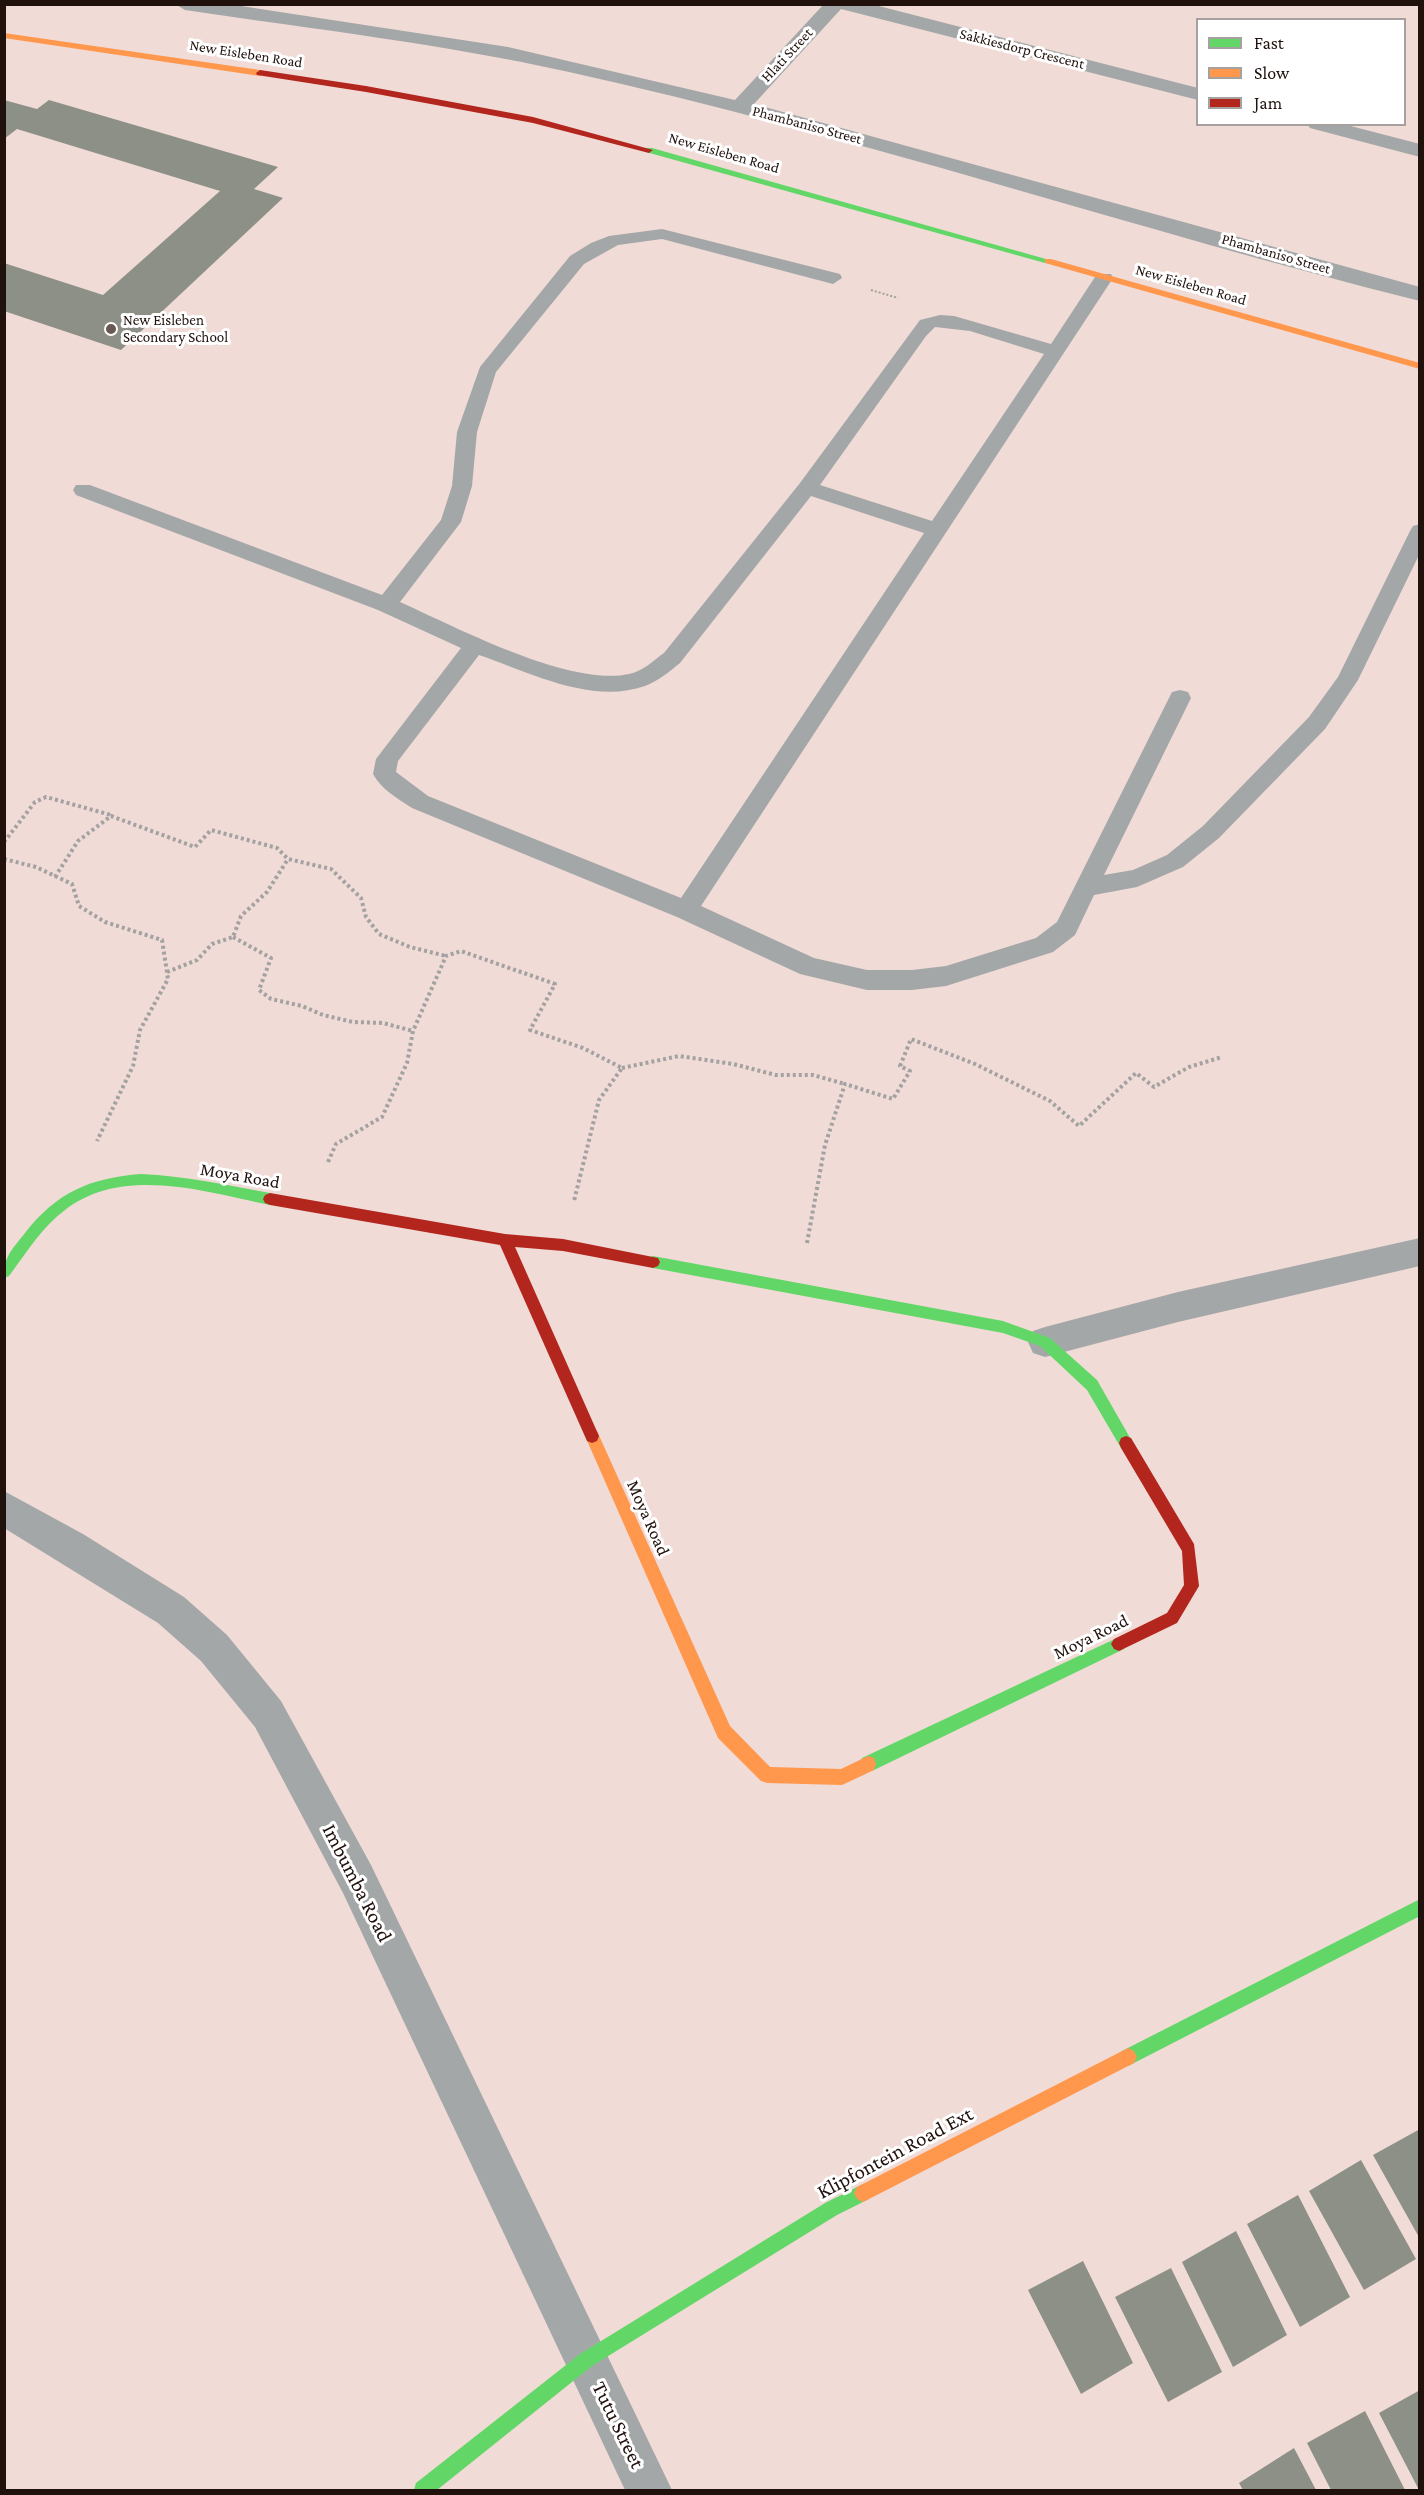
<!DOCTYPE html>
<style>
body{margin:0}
#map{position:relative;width:1424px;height:2495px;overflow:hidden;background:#f0dbd6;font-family:"Crimson Pro",serif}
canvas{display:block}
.frame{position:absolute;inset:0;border:6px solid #20110d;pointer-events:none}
.legend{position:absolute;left:1196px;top:18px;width:210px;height:108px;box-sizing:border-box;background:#fff;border:2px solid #a6a09e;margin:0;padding:8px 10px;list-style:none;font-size:18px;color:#20110d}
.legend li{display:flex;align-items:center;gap:12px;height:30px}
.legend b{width:30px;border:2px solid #a6a09e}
</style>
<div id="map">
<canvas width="1424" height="2495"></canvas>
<div class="frame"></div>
<ul class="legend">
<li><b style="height:8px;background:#63d668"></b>Fast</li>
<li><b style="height:8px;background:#ff974d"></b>Slow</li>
<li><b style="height:8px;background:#b3261e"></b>Jam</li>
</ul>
</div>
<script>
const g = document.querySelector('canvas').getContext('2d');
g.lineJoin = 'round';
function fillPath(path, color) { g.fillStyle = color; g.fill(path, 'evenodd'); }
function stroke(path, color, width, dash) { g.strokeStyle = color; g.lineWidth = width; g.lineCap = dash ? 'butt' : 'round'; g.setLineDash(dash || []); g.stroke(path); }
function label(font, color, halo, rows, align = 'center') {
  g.font = font + ' "Crimson Pro",serif'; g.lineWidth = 6; g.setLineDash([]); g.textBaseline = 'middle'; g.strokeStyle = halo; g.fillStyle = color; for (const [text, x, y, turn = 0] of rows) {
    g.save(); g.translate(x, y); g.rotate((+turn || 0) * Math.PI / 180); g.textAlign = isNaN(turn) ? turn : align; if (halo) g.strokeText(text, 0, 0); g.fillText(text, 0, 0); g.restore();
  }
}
fillPath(new Path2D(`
 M4,100L37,109L49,100L278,167L254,189L283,198L121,350L4,311V263L103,295L220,191L17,129L4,139Z
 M1420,2129V2239L1373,2155Z
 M1361,2160L1416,2259L1364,2290L1309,2191Z
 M1298,2195L1350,2297L1300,2327L1247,2224Z
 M1236,2231L1287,2335L1233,2367L1182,2262Z
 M1083,2261L1133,2363L1081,2394L1028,2290Z
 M1171,2268L1222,2372L1168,2402L1115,2297Z
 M1420,2390V2490H1419L1379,2413Z
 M1365,2411L1405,2490H1331L1307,2443Z
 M1294,2448L1316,2490H1243L1239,2483Z`), '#8d9087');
stroke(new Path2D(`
 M871,290L898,298`), '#a3a1a1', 2, [2, 2]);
stroke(new Path2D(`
 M4,842L35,802L46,797L111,815
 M4,859L36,867L72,884L79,906L105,922L162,940L168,979L140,1030L133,1066L97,1141
 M55,877L78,841L111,816L195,847L211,830L277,848L288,859L331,869L361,898L366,917L379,934L410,947L446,956
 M233,937L271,958L259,990L271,999L302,1006L323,1015L353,1022L383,1023L413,1031
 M167,972L197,960L212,944L233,937L241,916L267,892L288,859
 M622,1068L679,1056L733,1064L776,1075H813L845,1084
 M328,1162L336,1144L382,1117L407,1063L413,1031L446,956L461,951L555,984L530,1030L583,1048L622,1068L599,1100L574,1201
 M807,1243L825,1145L845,1084L893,1099L910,1071L900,1066L911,1039L975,1064L1050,1101L1079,1126L1136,1073L1154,1087L1189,1067L1222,1057`), '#a3a1a1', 4, [3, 3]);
fillPath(new Path2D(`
 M662,229L840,274L842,278L833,284L662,239L618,245L584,264L496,372L477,432L472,486L461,522L400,602C456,627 569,687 629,674C642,672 654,660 664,653L800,483L920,320L940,315L954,316L1051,344L1097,274H1111L1113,278L701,906L814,958L867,970H912L946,966L1036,938L1057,922L1172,692L1180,690L1188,692L1191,698L1104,875L1133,870L1167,855L1203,826L1309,717L1338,677L1410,531L1413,526L1420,524V553L1358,680L1325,729L1219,838L1183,867L1137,887L1094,895L1075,935L1053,952L946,986L912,990H867L800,974L677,917L412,808C397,798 382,790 373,774L376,759L461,648L378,610L76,495L73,490L76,485H90L382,595L441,520L452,486L457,432L480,367L570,256L591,243L609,236ZM935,327L970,331L1044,354L932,521L820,485L926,336ZM811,496L924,533L681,898L428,796L396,772L398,761L479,655C529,672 591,705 645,686C658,681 669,672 680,663Z`), '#a4a7a8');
fillPath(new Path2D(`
 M175,4H228L508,47L735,100L824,4H871L1198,88V100L841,9L754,104L1420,287V301C1135,230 856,135 569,72C443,44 313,29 185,10Z
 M1307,124H1343L1420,144V157L1310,128Z
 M1420,1238V1266L1178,1322L1045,1357L1033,1353L1028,1342L1033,1331L1045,1327L1178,1292Z
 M4,1491L83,1534L184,1597L227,1635L281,1701L371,1865L672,2490H625L343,1893L255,1727L201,1661L158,1623L4,1528Z`), '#a4a7a8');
fillPath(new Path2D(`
 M646,148H652L1053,261L1045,263L646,152Z
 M141,1174C185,1176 227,1185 270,1193L275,1195L277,1199L275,1203L270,1205C206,1192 123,1165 65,1210C42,1227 26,1253 9,1276L4,1278C4,1255 12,1250 25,1233C57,1192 90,1178 141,1174Z
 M653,1256L1003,1321L1050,1338L1097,1380L1133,1443L1131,1448L1126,1450L1121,1448L1087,1390L1040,1346L1003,1333L653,1268L648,1266L646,1262L648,1258Z
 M1119,1637L1124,1639L1127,1644L1124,1649L874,1770L868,1772L862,1770L860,1764L862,1758Z
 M1420,1899V1916L1134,2063L1128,2066L1122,2063L1119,2057L1122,2051Z
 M863,2184L869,2187L872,2193L869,2199L837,2215L592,2366L437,2490H414L416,2483L580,2354L825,2203Z`), '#63d668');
fillPath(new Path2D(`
 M4,33L260,70L264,73L260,76L4,38Z
 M1045,259H1051L1420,363V369L1045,263Z
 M592,1429L597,1431L730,1726L770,1767L841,1769L868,1756L874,1758L876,1764L874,1770L842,1785L767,1783L761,1781L718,1738L585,1436L587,1431Z
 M1128,2048L1134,2051L1137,2057L1134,2063L869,2199L863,2202L857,2199L854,2193L857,2187Z`), '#ff974d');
fillPath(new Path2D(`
 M260,70L366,86L533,117L653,150L649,153L533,123L366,92L257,75L256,73Z
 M270,1193L505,1234L563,1239L658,1258L660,1262L658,1266L653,1268L563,1251L515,1247L599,1436L597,1441L592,1443L587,1441L500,1245L270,1205L265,1203L263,1199L265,1195Z
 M1126,1436L1131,1438L1194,1544L1199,1586L1177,1623L1119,1651L1114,1649L1111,1644L1114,1639L1167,1613L1184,1585L1182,1551L1121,1448L1119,1443L1121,1438Z`), '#b3261e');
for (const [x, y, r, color] of [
 [111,329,6,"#695853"]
]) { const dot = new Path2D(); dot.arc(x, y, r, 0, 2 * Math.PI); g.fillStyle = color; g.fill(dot); stroke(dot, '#fff', 2); }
label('15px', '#20110d', '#fff', [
 ["Sakkiesdorp Crescent",1022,49,14],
 ["New Eisleben Road",246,54,9],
 ["Hlati Street",787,55,-47],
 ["Phambaniso Street",807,125,15],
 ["New Eisleben Road",724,153,16],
 ["Phambaniso Street",1276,254,16],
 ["New Eisleben Road",1191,285,16]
]);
label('15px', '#20110d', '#fff', [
 ["New Eisleben",123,320],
 ["Secondary School",123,337]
], 'left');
label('18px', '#20110d', '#fff', [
 ["Moya Road",240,1176,10],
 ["Moya Road",648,1518,66],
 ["Moya Road",1091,1637,-26]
]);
label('21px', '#20110d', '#fff', [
 ["Imbumba Road",357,1883,63],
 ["Klipfontein Road Ext",895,2153,-28],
 ["Tutu Street",618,2425,64]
]);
</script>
